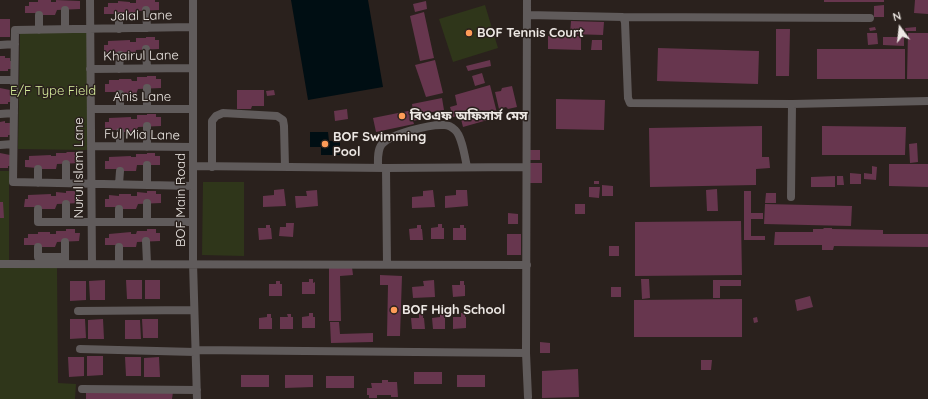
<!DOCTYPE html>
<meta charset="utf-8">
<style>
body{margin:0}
#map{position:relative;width:928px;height:399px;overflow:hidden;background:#2a211d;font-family:Quicksand,sans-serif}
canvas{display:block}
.north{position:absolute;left:880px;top:8px;width:40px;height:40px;-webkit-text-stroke:3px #2a211d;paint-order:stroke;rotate:345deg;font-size:11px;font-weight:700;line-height:16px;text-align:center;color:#ede8e4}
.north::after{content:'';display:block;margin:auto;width:14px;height:18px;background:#ede8e4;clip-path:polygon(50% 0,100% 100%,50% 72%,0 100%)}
</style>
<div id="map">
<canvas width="928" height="399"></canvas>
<div class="north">N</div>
</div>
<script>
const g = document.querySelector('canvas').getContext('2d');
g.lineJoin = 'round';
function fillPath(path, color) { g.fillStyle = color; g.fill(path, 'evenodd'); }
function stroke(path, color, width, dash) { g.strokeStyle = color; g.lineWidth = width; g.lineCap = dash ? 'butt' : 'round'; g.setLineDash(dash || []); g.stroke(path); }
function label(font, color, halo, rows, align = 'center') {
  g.font = font + ' Quicksand,"Noto Sans Bengali",sans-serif'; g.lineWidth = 3; g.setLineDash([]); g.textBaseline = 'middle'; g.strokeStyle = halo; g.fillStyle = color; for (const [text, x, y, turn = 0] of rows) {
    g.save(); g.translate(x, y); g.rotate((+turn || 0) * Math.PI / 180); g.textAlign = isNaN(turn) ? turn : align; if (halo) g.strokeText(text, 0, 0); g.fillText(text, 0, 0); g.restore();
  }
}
fillPath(new Path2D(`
 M485,5L498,48L453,62L439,19Z
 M20,32H88L87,150L18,149Z
 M0,171H9V268H57L58,383L76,384L75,399H0Z
 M203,182H244V256L202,255Z`), '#2f361a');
fillPath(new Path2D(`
 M291,0H368L383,87L308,100Z
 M310,132H328L329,141H340V155H321V147H310Z`), '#000e13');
fillPath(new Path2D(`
 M38,0H51V2H56V0L80,1V9L57,10L55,15H37V13H25V6H29V2H38Z
 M136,0H155V2H159V10L136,11L135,17L117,16V14H104V7H108V3H118V1L130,2V3H136Z
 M824,0H884V2H824Z
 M915,0H928V14L914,13Z
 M426,1L427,9L415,12L413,4Z
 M884,5V17H874V6Z
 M424,12L434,58L420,61L410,16Z
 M0,19H10V37H0Z
 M571,21L604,22L603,35L570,34Z
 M875,27L876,30L870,31L869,28Z
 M916,27V31H906L905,28Z
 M776,29H790L789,76H776Z
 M867,33H877L878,44L868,45Z
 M908,33H928V79H907Z
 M548,36H581V50L548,49Z
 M146,37H155V40H159V49L136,50L135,55H116L117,53H104V45H108V41L130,40V42H136V38H146Z
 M883,37H904V46L883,45Z
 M592,40H602V50H591Z
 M658,48L759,51L758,84L657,81Z
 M817,49H905V79H817Z
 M0,56H5V58H10V61H12V69H8V71H0Z
 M435,60L443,93L426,97L415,65Z
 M490,60L491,66L468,71L466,66Z
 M482,73L485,83L475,86L472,76Z
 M147,76H156V79H161V88L138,89L136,94H118V92H105V84H109V80H119V79H131L132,81H137V77H147Z
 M490,85L498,117L463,127L460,115L453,117L450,107L457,105L455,95Z
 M512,86L517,107L508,109L506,107L499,109L495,92L501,91L502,88Z
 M0,88L10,90V93H12V102H8V104H0Z
 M237,90H264V106H252L251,109H237Z
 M274,90L275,95L267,96L266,91Z
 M442,98L444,110L421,114L422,119L413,121L414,124L376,132L373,118L413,110L412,104Z
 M556,99L605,100L604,130L556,129Z
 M347,109L348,119L335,121L334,111Z
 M147,114H156V117H161V126L138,127L136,132H118V130H105V122H109V118L131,117V119H137V115H147Z
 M5,121V123H10L11,135H8V137H0V122Z
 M762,126V157H769L770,168L756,169V185L650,187L649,128Z
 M822,126L906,127L905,155H822Z
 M917,143L918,162L910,163L909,144Z
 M530,150H540V160H530Z
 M66,152H76L75,155H80V163L57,164L56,169H37V168L25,167V160H29V156L51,155V156H56V153H67Z
 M0,153L10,155L12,166H8V168H0Z
 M147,153H155V156H160V165H137L136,171H117V169H105V161H109V157L131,156V157H136V154H147Z
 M530,163H542V183H530Z
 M889,164H928V187L889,186Z
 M872,166L877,167L876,180L864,179V173L872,174Z
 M850,173L861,174V184H850Z
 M835,176V187H811V177Z
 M837,176H843L844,185H837Z
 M594,181H599V184H594Z
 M602,185L613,186V196H602Z
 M589,187H600L599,198L589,197Z
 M284,189L286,206L263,207V196L274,195V190Z
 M717,189L718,211H707L706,190Z
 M317,190L318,206L296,208L295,196H307L306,191Z
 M433,190L435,207L412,208V197L423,196V191Z
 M456,190H467L468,206L445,208V196L456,195Z
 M66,191H75V194H80V203L57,204L55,209H37V207H24L25,199H28V195L51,194V196H56V192L66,193Z
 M147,191H156V194H161V203L138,204L136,209H118V207H105V199H109V195L119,196V194H131V196H137V192L147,193Z
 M744,191H751V213H763V219H751V236H765V240H744Z
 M766,193H776V203H765Z
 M0,202H3L4,218H0Z
 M575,204H585V214H575Z
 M765,204L852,206L851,226L764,224Z
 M508,213L518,214V224H508Z
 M741,221L742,275L635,276V222Z
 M286,223H294L293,237L279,236L280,227H286Z
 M438,224H442V228H444V239H431V228L438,227Z
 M266,225H270V228H271L272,239L259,240L258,228H266Z
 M417,225H421V229H422L423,240H410L409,229L417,228Z
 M460,225H464V228H466V240H453V228H460Z
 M824,228H832V229L883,230V234H928V247L834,246L833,250H822V245H774L775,232H813V229H823Z
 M66,229H75V233H80L79,241L57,242L55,247H37V245H24V238H28V234H38V232H50V234H56V231H66Z
 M147,229H156V233H160V241L137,242L136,247H117V245H105V238H109V234L131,232V234H136L137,231H147Z
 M507,234H521V255H507Z
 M609,246H619V256H609Z
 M329,267H352L353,275L340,276L341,321H329Z
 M380,275L402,276L400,336H387L388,285H380Z
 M309,279H313V283L315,282V294H302V282H309Z
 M641,279H649L650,298L642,299Z
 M105,280V300H90L89,281Z
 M126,280H142V299H127Z
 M145,280H160V299H145Z
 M434,280L435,297L413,298L412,287L424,286L423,281Z
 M713,280H741V286H720V298H713Z
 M70,281H86V300L70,301Z
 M276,281H280V284H282V296H269V284H276Z
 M460,281H464V285H465V296L453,297L452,285H460Z
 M611,287H621V297H611Z
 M810,296L813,307L797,311L795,300Z
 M742,299V337H634V300Z
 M309,313H313V317H315V328H302V317L309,316Z
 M461,313H465V317H466V328L453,329V317H461Z
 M267,314H271V318H272V329H259V318L267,317Z
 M287,314H291V317H293V329H280V317H288Z
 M419,314H423V318H424L425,329H412L411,318H419Z
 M440,314H444V318H445V329H433L432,318L440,317Z
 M757,317L758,322L754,323L753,318Z
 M70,319H85L86,338L70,339Z
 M103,319L104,339H88V320Z
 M142,319H158V338H143Z
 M125,320H140L141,339H125Z
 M330,322H339L340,334L373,333V342L331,343Z
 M540,342L550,343V353H540Z
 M87,356H103V375L87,376Z
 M68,357H84V376L69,377Z
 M125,357H141V376H126Z
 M159,357L160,377H144V358Z
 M701,360H712L711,370H701Z
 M578,369L579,397L542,398V371Z
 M414,372H442V384H414Z
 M241,375H269V387H241Z
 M285,375H313V387L285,388Z
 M457,375H485V387H457Z
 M326,376H354V388H326Z
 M382,380H388V382H397L398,397H391V395H377V398H369V395H367V388H372L371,383H382Z
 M86,392H173L172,399H86Z`), '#67364e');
stroke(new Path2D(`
 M90,0L92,263
 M193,0V263L197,399
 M527,0L526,353L528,397
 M146,10L147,28
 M527,15L623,17L625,22L628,98L630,103L792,104L928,101
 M119,16V29
 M623,17L870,18
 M192,27L15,30L13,182L193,186
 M65,29V10
 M39,30V15
 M0,45L15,44
 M146,49L147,68
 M90,69L193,68
 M119,69L120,55
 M0,80H14
 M147,88V109
 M91,109H193
 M120,109V94
 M0,114L14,113
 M147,126V147
 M0,145L13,144
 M91,146L193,147
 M120,146V132
 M66,164V183
 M193,166L386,168L526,167
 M212,167V121L216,116L223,113L277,116L283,120L284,126L285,167
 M378,168C378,160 377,150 382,144C391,134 430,124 444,125C448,125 452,127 455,130C462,136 465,158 467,167
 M386,168L387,264
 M38,183V169
 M119,184L120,171
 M147,185V165
 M791,197L792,104
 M66,204V222
 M38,209V222H193
 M119,222V209
 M147,222V203
 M146,241L147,263
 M65,242V262
 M38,247V257H65
 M119,263V247
 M0,264L527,265
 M78,311L194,310
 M80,349L195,352
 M195,350L526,353
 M82,389L197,390`), '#605b5b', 8);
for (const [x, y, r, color] of [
 [469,33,4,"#fe9c58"],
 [402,116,4,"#fe9c58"],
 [325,144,4,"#fe9c58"],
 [394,310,4,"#fe9c58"]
]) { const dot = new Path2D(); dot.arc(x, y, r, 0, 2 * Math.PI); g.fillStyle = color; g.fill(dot); stroke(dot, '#2a211d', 1.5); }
label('13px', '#ede8e4', '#2a211d', [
 ["Jalal Lane",141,16,-1],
 ["Khairul Lane",141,56,-1],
 ["Anis Lane",142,97],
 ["Ful Mia Lane",142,135,1],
 ["Nurul Islam Lane",79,168,-90],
 ["BOF Main Road",181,200,-90]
]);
label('bold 13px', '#ede8e4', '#2a211d', [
 ["BOF Tennis Court",477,33],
 ["বিওএফ অফিসার্স মেস",410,116],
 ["BOF Swimming",333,137],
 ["Pool",333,152],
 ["BOF High School",402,310]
], 'left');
label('13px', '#d7ed9c', '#2a211d', [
 ["E/F Type Field",53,91]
]);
</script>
